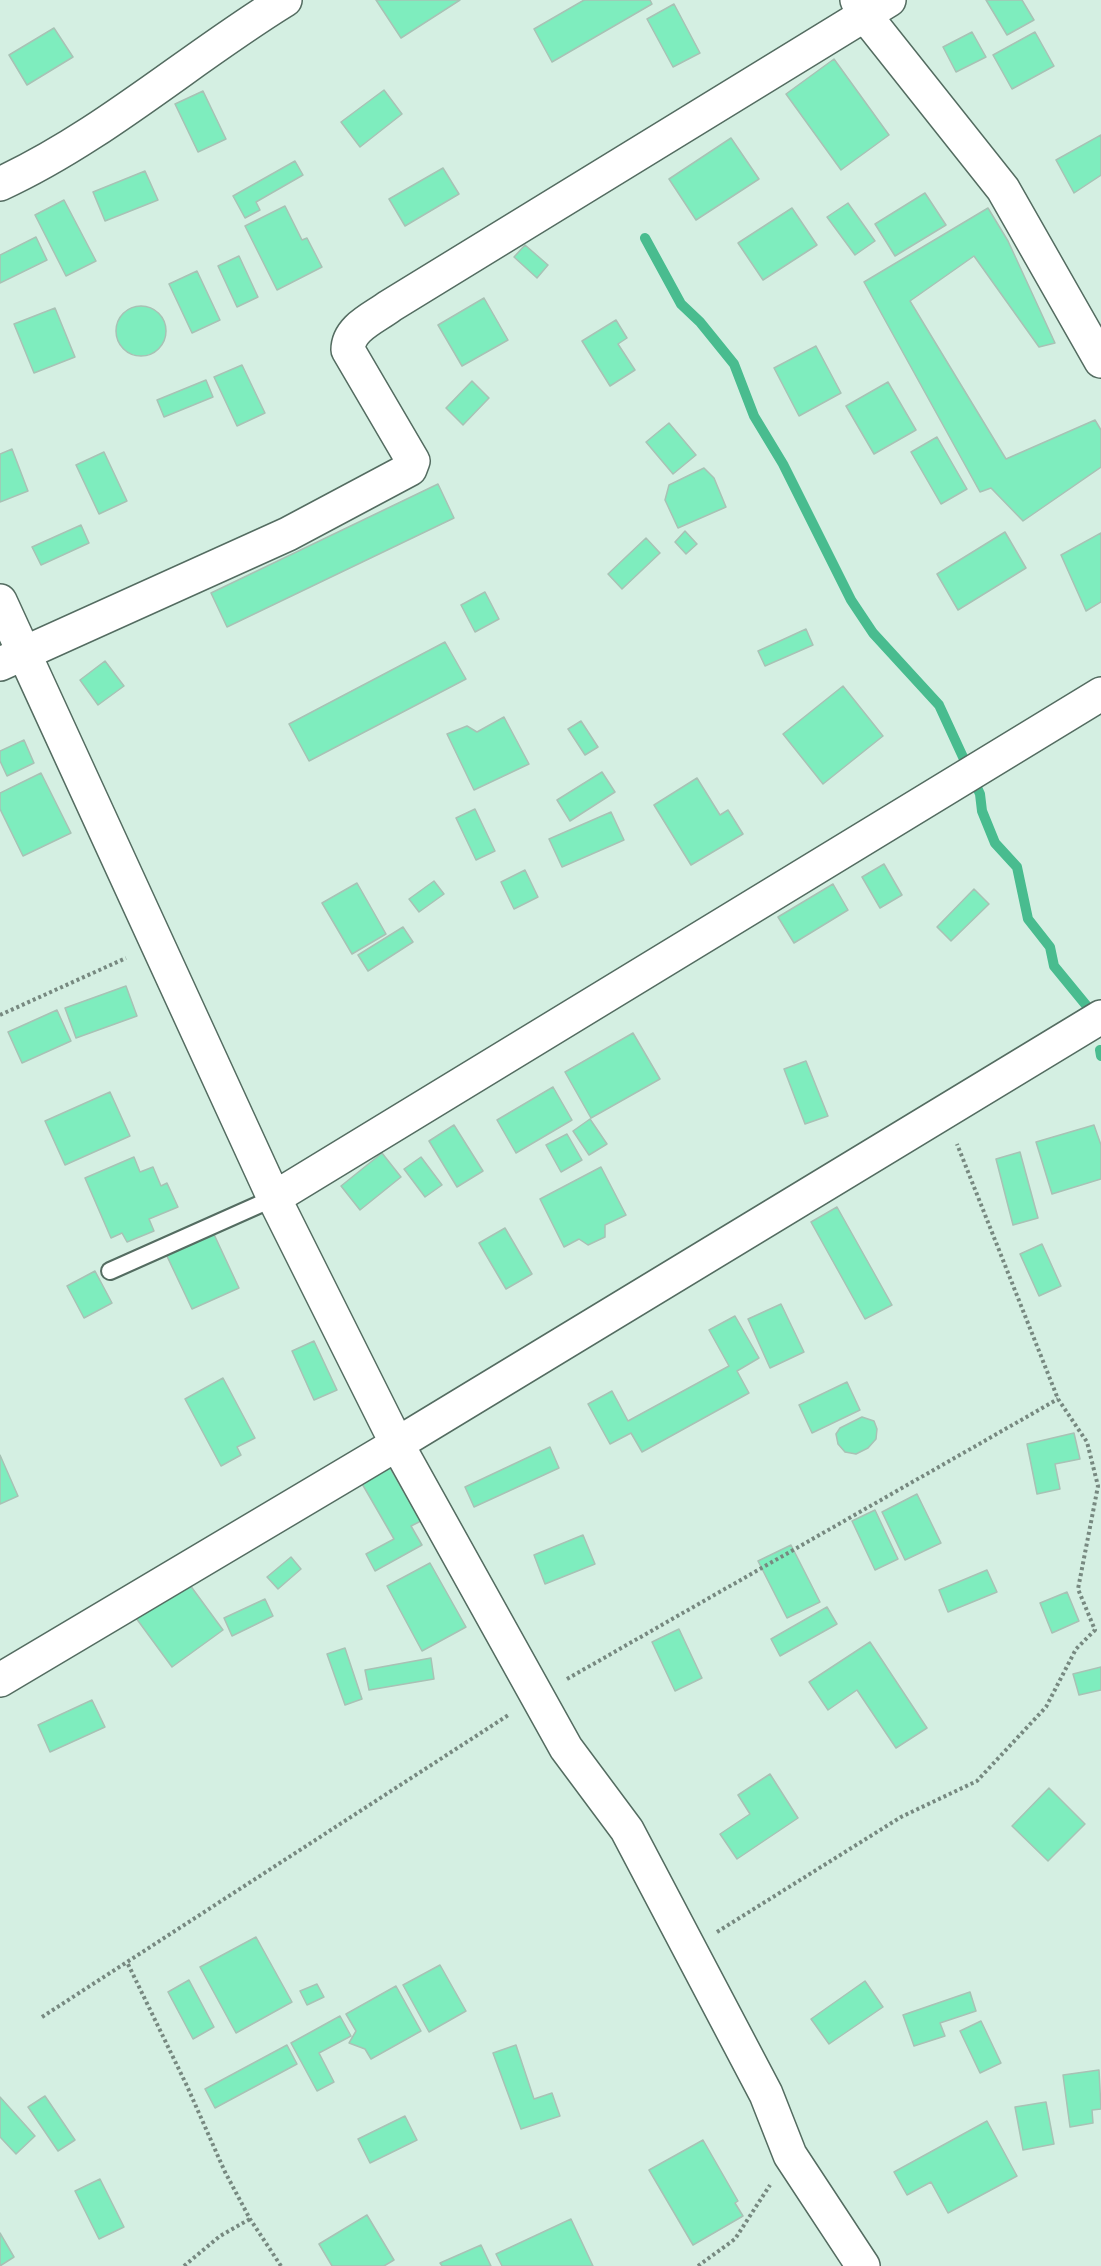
<!DOCTYPE html>
<style>
body{margin:0}
canvas{display:block;background:#d4efe2}
</style>
<canvas width="1101" height="2266"></canvas>
<script>
const g = document.querySelector('canvas').getContext('2d');
g.lineJoin = 'round';
function stroke(path, color, width, dash) { g.strokeStyle = color; g.lineWidth = width; g.lineCap = dash ? 'butt' : 'round'; g.setLineDash(dash || []); g.stroke(path); }
function fillPath(path, color) { g.fillStyle = color; g.fill(path, 'evenodd'); }
stroke(new Path2D(`
 M645,238L681,304L700,322L734,364L754,416L783,464L851,600L873,633L939,705L980,794L982,811L995,843L1017,867L1028,919L1050,947L1054,966L1086,1005
 M1100,1050L1101,1056`), '#49bc8f', 10);
const building = new Path2D(`
 M376,0H460L401,38Z
 M584,0H650L652,4L552,62L534,29Z
 M986,0H1022L1034,20L1007,35Z
 M674,4L700,53L673,67L647,19Z
 M54,28L73,57L27,85L9,55Z
 M972,32L986,57L956,72L943,47Z
 M1035,32L1054,66L1012,89L993,55Z
 M834,59L889,135L841,170L786,94Z
 M384,90L402,114L360,147L341,122Z
 M203,91L226,139L198,152L175,104Z
 M1101,135V175L1074,193L1056,160Z
 M731,138L759,179L696,220L669,179Z
 M295,161L303,175L256,202L260,210L245,218L233,196Z
 M443,168L459,194L405,226L389,199Z
 M145,171L158,200L105,221L93,192Z
 M925,193L946,225L895,256L875,224Z
 M64,200L96,261L66,276L35,215Z
 M848,203L875,241L855,255L827,217Z
 M285,206L302,240L307,238L322,267L277,290L245,226Z
 M792,208L817,245L763,280L738,243Z
 M988,208L1008,241L1055,343L1039,347L974,256L910,301L1006,459L1095,420L1101,430V467L1023,521L991,488L980,492L864,282Z
 M36,237L47,260L0,283V255Z
 M525,245L548,265L537,278L514,257Z
 M239,256L258,297L237,307L218,266Z
 M197,271L220,320L192,333L169,284Z
 M484,298L508,340L462,366L438,325Z
 M116 331a25 25 0 1 1 50 0a25 25 0 1 1-50 0Z
 M55,308L75,357L34,373L14,324Z
 M616,320L627,338L618,344L635,370L610,386L582,341Z
 M816,346L841,393L799,416L774,368Z
 M242,365L265,413L237,426L214,377Z
 M206,380L213,397L164,417L157,400Z
 M472,381L489,398L463,425L446,408Z
 M888,382L916,430L874,454L846,406Z
 M669,423L696,455L673,474L646,442Z
 M937,437L967,489L941,504L911,452Z
 M12,449L28,491L0,502V454Z
 M104,452L127,501L99,514L76,465Z
 M704,468L714,478L726,507L678,528L665,500L669,485Z
 M438,484L454,518L227,627L211,593Z
 M81,525L89,543L41,565L32,547Z
 M685,531L697,544L686,554L675,542Z
 M1005,532L1026,568L958,610L937,574Z
 M1101,533V602L1086,611L1061,555Z
 M646,538L660,553L622,589L608,574Z
 M485,592L499,619L475,632L461,605Z
 M806,629L813,645L765,666L758,651Z
 M445,642L466,679L309,761L289,724Z
 M105,661L124,686L98,705L80,680Z
 M843,686L883,736L823,784L783,734Z
 M504,717L529,764L474,790L447,734L467,726L477,732Z
 M581,721L598,747L585,755L568,729Z
 M24,740L34,763L7,776L0,761V751Z
 M602,772L615,792L570,821L557,800Z
 M41,773L71,833L23,856L0,809V793Z
 M697,778L720,815L728,810L743,834L691,865L654,805Z
 M475,809L495,851L476,860L456,818Z
 M611,812L624,840L562,867L549,839Z
 M884,864L902,895L880,908L862,877Z
 M525,870L538,897L514,909L501,882Z
 M434,881L444,894L419,912L409,899Z
 M357,883L386,934L352,954L322,903Z
 M833,884L848,910L794,943L778,917Z
 M974,889L989,904L951,941L937,927Z
 M403,927L413,942L368,971L358,955Z
 M126,986L137,1016L76,1038L65,1008Z
 M57,1010L71,1041L22,1063L8,1032Z
 M633,1033L660,1079L591,1118L565,1072Z
 M806,1061L828,1116L805,1124L784,1069Z
 M553,1087L572,1120L516,1153L497,1120Z
 M110,1092L130,1136L65,1165L45,1121Z
 M590,1119L607,1144L589,1155L573,1131Z
 M454,1125L483,1171L457,1187L429,1141Z
 M1094,1125L1101,1145V1179L1052,1194L1036,1142Z
 M567,1134L582,1160L561,1172L546,1145Z
 M1020,1152L1038,1218L1013,1225L996,1159Z
 M382,1153L401,1177L360,1210L341,1186Z
 M134,1157L140,1172L153,1167L161,1186L167,1183L178,1207L149,1219L154,1231L127,1242L122,1233L111,1238L85,1178Z
 M421,1157L442,1185L425,1197L404,1169Z
 M601,1167L626,1215L605,1225V1237L588,1245L579,1239L564,1247L540,1199Z
 M837,1207L892,1305L865,1319L811,1222Z
 M505,1228L532,1274L506,1289L479,1243Z
 M212,1230L239,1288L192,1309L165,1252Z
 M1042,1244L1061,1286L1039,1296L1020,1254Z
 M95,1271L112,1303L84,1318L67,1286Z
 M781,1304L804,1352L770,1368L748,1319Z
 M735,1316L759,1358L737,1371L749,1393L642,1452L631,1433L610,1444L588,1404L612,1391L628,1421L729,1366L709,1330Z
 M314,1341L337,1390L314,1400L292,1351Z
 M223,1378L255,1438L237,1447L241,1455L221,1466L185,1399Z
 M847,1382L860,1410L812,1433L799,1405Z
 M862,1417L874,1421L877,1429L876,1439L868,1448L856,1454L845,1452L838,1444L836,1434L840,1428Z
 M1074,1433L1080,1459L1055,1464L1060,1489L1037,1494L1027,1444Z
 M550,1447L559,1468L474,1507L465,1487Z
 M0,1455L18,1496L0,1504Z
 M385,1459L421,1521L411,1526L422,1545L375,1571L366,1554L394,1539L357,1475Z
 M917,1494L941,1543L905,1560L882,1512Z
 M875,1510L898,1559L875,1570L852,1521Z
 M583,1535L595,1564L545,1584L534,1555Z
 M791,1545L820,1602L787,1618L758,1561Z
 M291,1557L301,1569L278,1589L267,1577Z
 M430,1563L466,1627L422,1651L387,1586Z
 M987,1570L997,1592L948,1612L939,1590Z
 M187,1581L223,1630L172,1667L136,1618Z
 M1067,1592L1079,1621L1052,1633L1040,1603Z
 M265,1599L273,1616L232,1636L224,1618Z
 M827,1607L837,1624L780,1656L771,1639Z
 M679,1629L702,1678L675,1691L652,1642Z
 M870,1642L927,1728L896,1748L857,1690L828,1710L809,1682Z
 M345,1648L362,1699L345,1705L327,1654Z
 M431,1658L434,1679L369,1690L365,1670Z
 M1101,1667V1690L1079,1695L1073,1674Z
 M92,1700L105,1727L50,1752L38,1725Z
 M770,1774L798,1818L737,1859L720,1834L750,1814L738,1795Z
 M1049,1788L1085,1824L1048,1861L1012,1826Z
 M256,1937L292,2002L236,2033L200,1967Z
 M440,1965L466,2011L429,2032L403,1985Z
 M189,1980L214,2027L193,2039L168,1992Z
 M865,1981L883,2007L829,2044L811,2019Z
 M317,1984L324,1997L307,2005L300,1991Z
 M396,1986L421,2031L371,2059L365,2049L349,2043L356,2031L346,2014Z
 M970,1992L976,2011L940,2023L945,2036L914,2046L903,2015Z
 M340,2016L351,2036L319,2053L334,2082L317,2091L291,2043Z
 M981,2021L1001,2063L980,2073L960,2031Z
 M287,2045L297,2064L215,2108L205,2089Z
 M516,2045L534,2099L552,2093L560,2116L521,2129L493,2053Z
 M1099,2070L1101,2109L1092,2110L1093,2123L1070,2127L1063,2075Z
 M45,2096L75,2140L58,2151L28,2107Z
 M0,2097L35,2136L16,2154L0,2137Z
 M1046,2102L1054,2144L1023,2150L1015,2107Z
 M405,2116L417,2140L370,2163L358,2139Z
 M987,2121L1017,2176L948,2213L931,2182L907,2195L894,2172Z
 M703,2140L738,2201L735,2203L743,2216L693,2245L649,2170Z
 M100,2179L124,2227L99,2239L75,2191Z
 M367,2215L394,2260L384,2266H332L319,2244Z
 M571,2219L593,2266H502L496,2254Z
 M0,2233L14,2257L0,2266Z
 M481,2245L491,2266H442L440,2263Z`);
fillPath(building, '#7eedbe');
stroke(building, '#a8c2b5', 1.5);
const service = new Path2D(`
 M110,1271L274,1198`);
const minor = new Path2D(`
 M857,0L864,14L1003,189L1101,361
 M0,184C102,137 189,59 285,0
 M0,601L274,1198L397,1444L0,1680
 M0,664L288,534L410,469L413,461L348,350C348,328 374,318 390,306L889,0
 M274,1198L1101,694
 M863,2266L790,2155L766,2094L627,1830L566,1748L397,1444L1101,1017`);
stroke(service, '#546c61', 20);
stroke(minor, '#546c61', 36);
stroke(new Path2D(`
 M0,1015L126,958
 M567,1679L1058,1399
 M717,1932L901,1817L977,1781L1046,1707L1076,1649L1095,1630L1078,1589L1098,1486L1087,1442L1058,1399L957,1144
 M42,2017L127,1962
 M184,2266L220,2236L250,2219
 M281,2266L250,2219L225,2172L187,2086L127,1962L510,1714
 M698,2266L735,2239L770,2185`), '#778980', 4, [3, 3]);
stroke(service, '#fff', 16);
stroke(minor, '#fff', 33);
</script>
